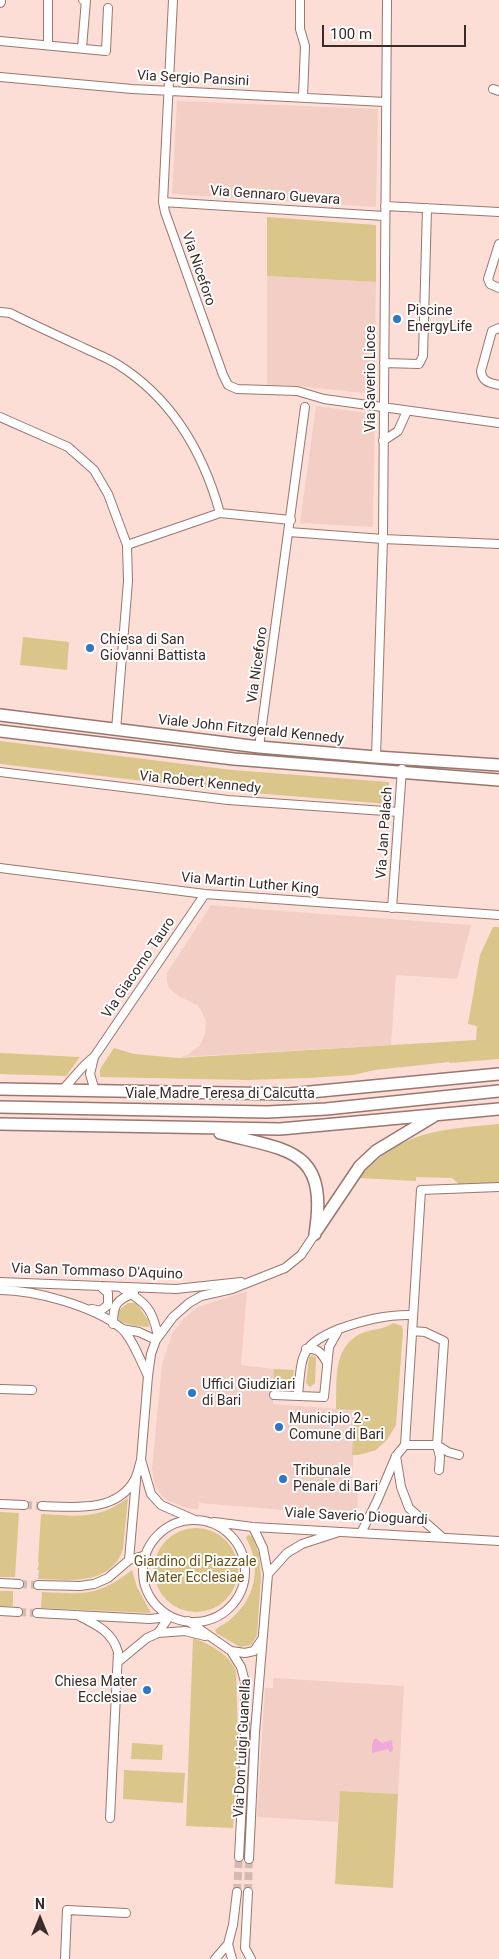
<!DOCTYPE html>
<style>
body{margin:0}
#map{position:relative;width:499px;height:1959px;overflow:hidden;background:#fcded6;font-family:Roboto,sans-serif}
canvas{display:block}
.north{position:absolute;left:15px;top:1894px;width:50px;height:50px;-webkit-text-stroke:4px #fff;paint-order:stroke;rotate:0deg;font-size:14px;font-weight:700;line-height:20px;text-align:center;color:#392b27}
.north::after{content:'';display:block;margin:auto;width:18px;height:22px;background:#392b27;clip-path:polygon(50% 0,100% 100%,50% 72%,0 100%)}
.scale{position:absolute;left:322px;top:25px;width:144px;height:22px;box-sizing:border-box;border:2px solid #392b27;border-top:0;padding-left:6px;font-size:15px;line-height:18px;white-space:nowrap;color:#392b27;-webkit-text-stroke:4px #fff;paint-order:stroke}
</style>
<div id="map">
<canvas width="499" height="1959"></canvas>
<div class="north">N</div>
<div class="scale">100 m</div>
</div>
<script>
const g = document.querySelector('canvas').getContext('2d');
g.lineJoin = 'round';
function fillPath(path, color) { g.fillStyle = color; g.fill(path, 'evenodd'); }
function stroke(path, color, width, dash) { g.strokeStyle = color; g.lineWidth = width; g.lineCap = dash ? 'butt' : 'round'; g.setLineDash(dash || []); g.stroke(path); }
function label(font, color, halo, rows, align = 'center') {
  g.font = font + ' Roboto,sans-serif'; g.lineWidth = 4; g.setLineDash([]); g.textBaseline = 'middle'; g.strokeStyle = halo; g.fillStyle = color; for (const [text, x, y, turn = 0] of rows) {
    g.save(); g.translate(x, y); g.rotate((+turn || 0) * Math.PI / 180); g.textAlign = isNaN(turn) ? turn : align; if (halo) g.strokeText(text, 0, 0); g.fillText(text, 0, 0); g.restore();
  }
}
fillPath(new Path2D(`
 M177,101L378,109L376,207L172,194Z
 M267,276L376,282L374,394L287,385H267Z
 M316,406L375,414L373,527L300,523Z
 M211,905L269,910L471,925L457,979L396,975L391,1045L181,1057L189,1054L200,1045L205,1034L206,1022L201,1010L197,1005L180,997L169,988L167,981V973Z
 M247,1291L241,1365L274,1369L273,1404L355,1410L352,1488L358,1489L357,1516L199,1503L198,1509L186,1508L165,1499L155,1486L152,1469L162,1364L172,1334L183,1319L198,1307Z
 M273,1678L404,1686L398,1794L340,1791L338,1822L257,1817L265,1688H273Z`), '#f2cec5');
fillPath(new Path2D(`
 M267,217L376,225V282L267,276Z
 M23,637L69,642L67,670L20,665Z
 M0,741L232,770L389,782L388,804L229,791L0,764Z
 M493,927H499V1059L450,1063L449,1062L375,1070L353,1075L309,1078L247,1080L100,1077V1069L114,1048L134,1054L178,1058L476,1040L477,1026L468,1024L480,955Z
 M0,1053L80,1057L66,1076L0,1074Z
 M499,1124V1185L461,1186L452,1178L416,1177V1181L358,1178C403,1130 438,1130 499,1124Z
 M128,1303H136L148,1320L149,1327L136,1326L120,1322L118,1316L119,1310Z
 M393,1323L402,1326L403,1331L396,1425L387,1440L376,1450L359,1455H352L355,1410L336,1409C337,1383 332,1348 360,1334C371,1328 382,1331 393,1323Z
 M312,1355L316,1358L315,1383L310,1387L306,1383L309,1358Z
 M274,1369L294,1370C292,1388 292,1389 273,1388Z
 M128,1498L123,1549C111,1586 69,1580 38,1579L39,1570H37L39,1564L38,1562L41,1514C77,1516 98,1520 128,1498Z
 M0,1512L19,1513L15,1577H0Z
 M154 1570a42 42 0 1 1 84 0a42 42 0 1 1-84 0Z
 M248,1535L252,1536L259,1554L261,1577L257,1635L251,1645L240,1647L216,1633L215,1630C221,1625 229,1622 234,1616C257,1595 261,1564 246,1538Z
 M132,1570L137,1587L151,1613L41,1608L42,1592C84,1594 97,1597 132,1570Z
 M0,1591H13V1606H0Z
 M193,1638C210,1644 229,1654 236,1671L238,1735L233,1828L186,1826Z
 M132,1743L163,1745L162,1760L131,1759Z
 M124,1770L185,1773L183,1803L123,1799Z
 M340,1791L398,1794L393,1888L335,1884Z`), '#dac58b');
fillPath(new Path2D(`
 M374,1739H377L382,1743L392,1740L393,1751L390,1752L388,1749L372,1753V1745Z`), '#efa8da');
stroke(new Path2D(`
 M24,1505L42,1506
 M19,1584L38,1585
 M18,1612L37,1613
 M237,1892L239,1857
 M248,1892L249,1859`), '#d5bab3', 8, [8, 4]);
const minor = new Path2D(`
 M48,0V45
 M173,0L163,202L165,212L223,375L228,385L237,389L297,391L324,399L499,423
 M300,0V29L305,46L303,97
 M0,41L106,51L108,8
 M82,48L86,0H83
 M0,77L132,89L385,102
 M493,89L499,91
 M163,202L384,216
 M385,206L499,212
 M499,244L488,279L490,284L499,288
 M0,312L10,313C34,325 58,336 82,347C94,353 106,357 117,364C172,398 203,452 220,513
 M499,328L492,331L481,371C482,382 490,383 499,385
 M384,363L419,364L423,356L427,208
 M0,417L68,447L94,470L108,494L127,545L128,581L116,730
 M383,441L398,431L407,411
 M289,532L383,539L499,544
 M127,545L220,513L291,520
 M259,747L305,407
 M376,757L383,539L387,0
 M0,772L228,800L399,812
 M0,868L205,894L499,915
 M392,908L402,769
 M61,1091C73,1080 81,1066 94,1057
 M95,1091L90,1074L94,1057L205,894
 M0,1282L176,1289L241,1282
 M123,1289C147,1303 153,1310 158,1337
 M0,1290C35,1290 93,1306 121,1328C132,1337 141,1362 148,1376
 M92,1309L100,1311L108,1305V1293L100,1286
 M113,1324C113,1305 116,1300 134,1293
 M122,1329L139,1332L156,1340
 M339,1329C363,1320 387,1314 413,1315
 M412,1331L425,1332L444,1341L437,1445L440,1457L439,1470
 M306,1349C317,1348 321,1352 326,1361
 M0,1389L32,1390
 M274,1395L324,1397L329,1347L339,1329C299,1345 302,1356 298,1395
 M405,1445H437L448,1452L459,1455
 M396,1456L401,1487L409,1508L442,1537
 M0,1504L24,1505
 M42,1506C74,1507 117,1513 135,1479C138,1473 139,1466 141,1460
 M195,1520L161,1505L151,1494L141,1460L148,1376L151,1354L156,1340L173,1317L189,1303L201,1296L232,1289L285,1268L301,1255L315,1234
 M143 1571a51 51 0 1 1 102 0a51 51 0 1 1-102 0Z
 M214,1522L253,1527L499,1541
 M253,1527L263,1548L268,1574
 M361,1533L377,1501L396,1456L405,1445L421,1190L499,1187
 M129,1560L136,1480
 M0,1583L19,1584
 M38,1585L80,1586L94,1584L108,1578L129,1560L146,1555
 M0,1611L18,1612
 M37,1613L150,1619L169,1617
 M77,1615C95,1624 112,1631 118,1652L110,1818
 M188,1621L231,1651L241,1667L245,1682V1743L239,1857
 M158,1633L185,1631L205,1636
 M231,1651L245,1653L254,1651L262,1639
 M118,1662L147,1638L158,1633L169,1617
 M249,1859L255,1732L268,1574L287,1553L302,1544L339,1532
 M248,1892L245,1948L251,1959
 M228,1944L232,1959
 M65,1959L67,1910L126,1913
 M215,1959L228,1944L233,1925L237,1892`);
const tertiary = new Path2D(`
 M0,2V0`);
const secondary = new Path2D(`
 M0,715L259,747L376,757L499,765
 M0,731L234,759L499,780
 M0,1089L289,1094L499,1074
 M0,1107L267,1112L326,1109L499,1091
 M0,1124L280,1129L499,1109
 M220,1133C287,1151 329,1147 315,1234
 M317,1230L360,1166L376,1151L434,1116`);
stroke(minor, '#99776f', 10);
stroke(tertiary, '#99776f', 12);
stroke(secondary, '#99776f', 14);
stroke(minor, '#fff', 8);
stroke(tertiary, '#fff', 10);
stroke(secondary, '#fff', 11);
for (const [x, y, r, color] of [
 [397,319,5,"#2e77c7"],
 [90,648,5,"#2e77c7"],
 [192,1393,5,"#2e77c7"],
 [279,1427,5,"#2e77c7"],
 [283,1479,5,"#2e77c7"],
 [147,1690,5,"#2e77c7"]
]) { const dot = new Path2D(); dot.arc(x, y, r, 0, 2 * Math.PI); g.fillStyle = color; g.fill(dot); stroke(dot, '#fff', 2); }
label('14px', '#392b27', '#fff', [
 ["Via Sergio Pansini",193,79,3],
 ["Via Gennaro Guevara",275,196,4],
 ["Via Niceforo",198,269,71],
 ["Via Saverio Lioce",371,379,-90],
 ["Via Niceforo",258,665,-82],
 ["Viale John Fitzgerald Kennedy",251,730,6],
 ["Via Robert Kennedy",200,783,6],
 ["Via Jan Palach",385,833,-86],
 ["Via Martin Luther King",250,884,5],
 ["Via Giacomo Tauro",139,968,-56],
 ["Viale Madre Teresa di Calcutta",220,1094],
 ["Via San Tommaso D'Aquino",97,1272,2],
 ["Viale Saverio Dioguardi",356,1517,3],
 ["Via Don Luigi Guanella",243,1748,-87]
]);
label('14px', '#392b27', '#fff', [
 ["Piscine",407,311],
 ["EnergyLife",407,327],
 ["Chiesa di San",100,640],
 ["Giovanni Battista",100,656],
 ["Uffici Giudiziari",202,1385],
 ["di Bari",202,1401],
 ["Municipio 2 -",289,1419],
 ["Comune di Bari",289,1435],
 ["Tribunale",293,1471],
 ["Penale di Bari",293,1487],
 ["Chiesa Mater",137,1682,"right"],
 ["Ecclesiae",137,1698,"right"]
], 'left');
label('14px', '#675317', '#fff', [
 ["Giardino di Piazzale",195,1562],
 ["Mater Ecclesiae",195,1578]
]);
</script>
